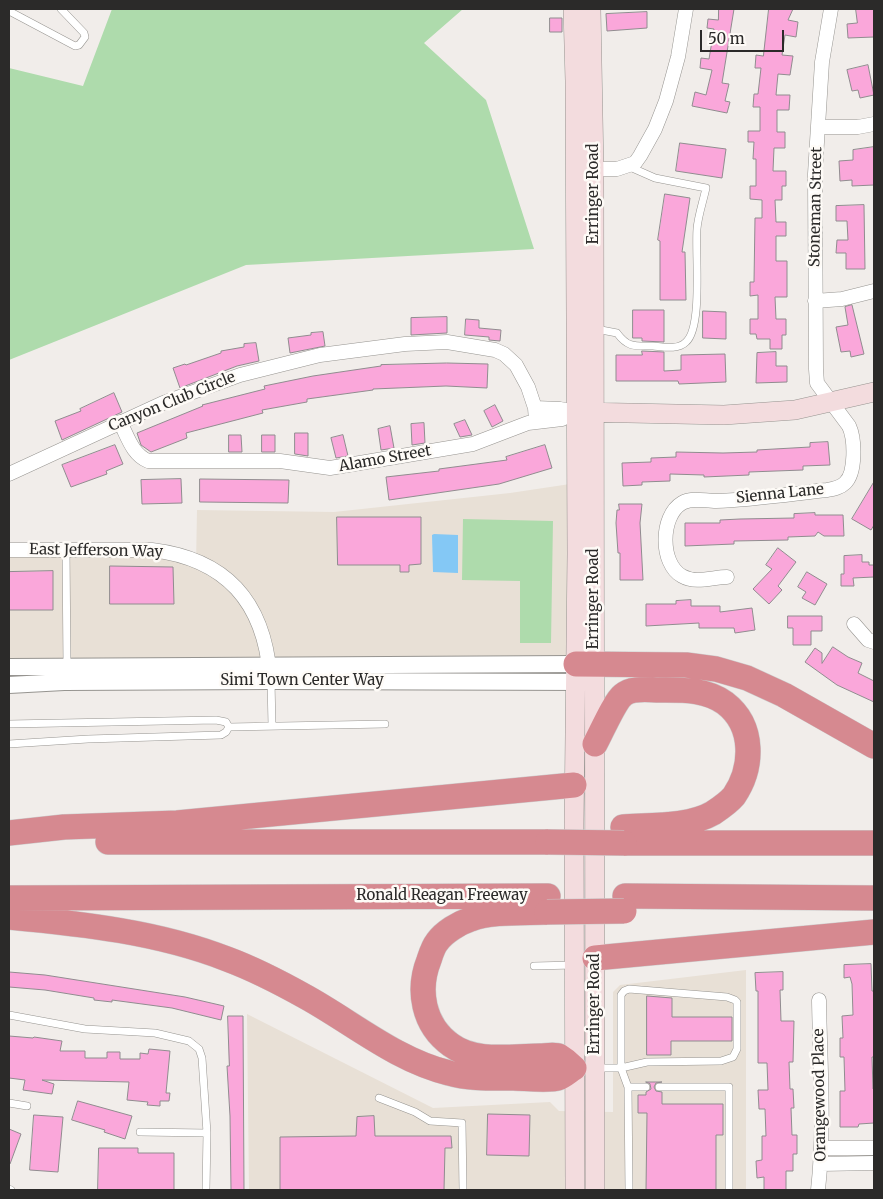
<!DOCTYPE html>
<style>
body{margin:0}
#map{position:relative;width:883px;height:1199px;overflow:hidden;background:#f1edea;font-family:Merriweather,serif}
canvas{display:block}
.frame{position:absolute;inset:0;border:10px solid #2b2a29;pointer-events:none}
.scale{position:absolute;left:700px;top:30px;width:84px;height:22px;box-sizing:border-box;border:2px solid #2b2a29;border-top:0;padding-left:6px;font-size:15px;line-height:18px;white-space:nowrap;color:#2b2a29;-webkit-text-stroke:4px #fefbf7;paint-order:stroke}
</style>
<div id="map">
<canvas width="883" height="1199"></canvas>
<div class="frame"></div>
<div class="scale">50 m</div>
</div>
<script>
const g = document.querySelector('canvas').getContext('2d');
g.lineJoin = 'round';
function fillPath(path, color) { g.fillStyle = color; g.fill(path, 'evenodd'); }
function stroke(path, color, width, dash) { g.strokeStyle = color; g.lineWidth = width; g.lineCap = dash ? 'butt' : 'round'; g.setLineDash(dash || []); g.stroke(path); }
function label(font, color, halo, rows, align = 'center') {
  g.font = font + ' Merriweather,serif'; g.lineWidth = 5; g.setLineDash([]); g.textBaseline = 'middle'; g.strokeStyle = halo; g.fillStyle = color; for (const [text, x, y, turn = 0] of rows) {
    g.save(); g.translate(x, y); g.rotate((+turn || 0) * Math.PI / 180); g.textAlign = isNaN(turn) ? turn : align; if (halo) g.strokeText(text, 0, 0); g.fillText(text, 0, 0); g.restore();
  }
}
fillPath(new Path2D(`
 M570,484L572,677L9,675V551L149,553L196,564L197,510L334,512L510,493Z
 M746,970V1190H249L247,1014L433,1108L550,1102L559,1111L613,1112V992L620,985Z`), '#e8e0d6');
fillPath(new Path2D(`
 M112,9H463L424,43L486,100L534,249L246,265L9,360V68L83,86Z
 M463,519L553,521L551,643H520V581L462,580Z`), '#aedbac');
fillPath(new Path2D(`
 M434,534L458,535V573L433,572L432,535Z`), '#84c8f5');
const building = new Path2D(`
 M719,9H734L722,83L729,84L725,101L730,102L727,113L692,106L695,92L706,95L712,70L700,68L701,58L709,59L714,29L707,28L708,19L718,20Z
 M769,9H793L788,20L798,22L796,37L785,35L782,55L793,56L790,75L778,74L776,95H790L789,110H777V132H785V148H774L773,171H786V186H782V200H775L776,222H786V236H776V261H787V297H775L776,319H786V335H782V349H770V339H757L756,334H750V319H758V295L750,296V282H754L755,218H762V200L750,199V186H756V159H753L754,142H748V131H760V107H753L754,94H758L761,68H755L756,55L763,56Z
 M856,9H874V37L848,38L847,24L857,23Z
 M647,12V28L607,31L606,14Z
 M550,18H562V32H550Z
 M868,65L874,95L860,98L858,90L852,91L847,70Z
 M680,143L726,149L722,178L676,171Z
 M874,147V185L852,186V180L840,181L839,161L853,160V150Z
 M665,194L690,198L682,252H685L686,300H660V241L658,240Z
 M864,205L865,269H846V253H836L837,240H848L847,221H836V206Z
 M852,305L864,354L851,357L850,351L841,352L836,327L848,325L845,307Z
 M633,310H664V342L642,341V338H633Z
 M703,311L726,312V339L703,338Z
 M447,317V333L411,335V318Z
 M466,319L479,320V328L501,330L500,341L489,340V337L465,335Z
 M323,332L325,346L290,353L288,338L311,335V333Z
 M256,343L259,361L237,366L180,388L173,368L185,364L186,365L221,353V351L244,347V344Z
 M642,351L664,352V371L681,370V355L725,354L726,382L679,384L678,381H616V355H642Z
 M776,352V366H787V382L756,383L757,353Z
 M447,363L488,364L487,388L446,386L373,389V390L307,399V402L262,410L263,413L186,433L187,438L151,452L141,445L137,433L203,406L202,405L265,389L264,386L313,376L381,366V365Z
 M114,393L122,412L62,440L55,421L81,411L80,409Z
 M495,405L503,421L492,427L484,411Z
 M465,420L472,435L460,437L454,424Z
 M424,423L425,443L412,445L411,424Z
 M390,426L394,448L381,450L378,429Z
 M295,433H308V456L295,454Z
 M229,435H241L242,452H229Z
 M262,435H275V452H262Z
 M343,435L348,456L336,458L331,438Z
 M828,442L830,465L803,466V470L749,472V475L704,477V475L670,474V481L642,482V485L623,486L622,463L651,462V458L676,457V452L723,453L757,452V450L810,447V443Z
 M115,445L123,464L106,471L107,474L71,487L62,465Z
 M545,445L552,468L499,484L389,500L386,477L439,471V469L507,460L506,457Z
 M181,479L182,503L142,504L141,480Z
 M200,479L289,480L288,503L200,502Z
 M874,482V525L871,530L852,519Z
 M619,504H642L640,523L643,580H620V553H618L616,523L617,510H619Z
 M815,513V515H843L844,536H824L818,532L815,536L788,537V540L734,541V544L685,546V523H720V520L740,519L794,518V514Z
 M337,517H421V564L409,565V572H400V565H338Z
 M778,548L796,562L778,586L782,590L769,604L753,589L772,569L766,565Z
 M862,555V562H869V565H874V577L853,578L854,586H841V574H844V556Z
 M110,566L173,567L174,604H110Z
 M53,571V610H9V572Z
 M807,572L827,584L815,605L802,598L806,592L798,587Z
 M691,600V606H720V612L752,608L755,630L735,633L734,628H699V623L646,626V604H676V601Z
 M788,616H822V631H811V645H793V628H788Z
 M833,647L848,657L862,663L858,673L874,681V702L837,685L805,662L815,648L822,653V663Z
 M871,964L872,991H874V1057H872L873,1089H874V1123L859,1124L858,1127H840V1091H845L844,1057H840V1038H843L842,1016L853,1015L852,984L850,977L844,978V965Z
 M9,972L45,975L185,997L224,1006L221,1020L172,1008L112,1000V1002L94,1000V998L45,990L9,987Z
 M783,972V990H780L781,1021H794L793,1062H789L790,1089H793L794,1108H791L792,1135H797V1154H793V1171H786V1190H764V1177L757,1178L756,1161L762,1160V1136H766L765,1109H759L758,1090H768L767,1063H758V991H756L755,973Z
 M647,996L672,998V1017H732V1041H671V1055H647Z
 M228,1016H243L244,1190H231L230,1116L227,1066H229Z
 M9,1036L33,1038L34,1037L62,1041L60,1051H85V1058H107V1052H120V1059H140V1053L148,1054L149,1049L170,1051L166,1093H170L169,1101H160V1106L147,1105L148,1102L127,1100L129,1082L42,1080L54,1084L52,1094L23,1090L25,1080L9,1078Z
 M646,1082H662L656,1083L654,1087L656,1091L662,1092V1104H723V1135H716V1190H646L647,1113H638V1095H646V1092L651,1089L650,1084Z
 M78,1101L132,1116L125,1139L104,1132L105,1130L72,1120Z
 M488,1114L530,1115L529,1156L487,1155Z
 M34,1115L63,1117L58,1172L30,1170Z
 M374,1116L375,1136H451L452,1148H445L444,1190H280V1137L356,1136L357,1117Z
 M9,1129L21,1134L10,1164H9Z
 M99,1148H138V1153H174V1190H98Z`);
fillPath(building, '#faa7da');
stroke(building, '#908c8f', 1);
const service = new Path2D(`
 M9,11L75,46L79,45L85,37L84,33L61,9
 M596,329L617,333C628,348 635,346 653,346C664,347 678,350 686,342C703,327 695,253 697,229C698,216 703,202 706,188L655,178L630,167
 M66,549L67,666
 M271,681L272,726
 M9,724L216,720L226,722L229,727
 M229,727L385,724
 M9,744L88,739L221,735L226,732L229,727
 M534,966L574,965
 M9,1015L85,1029L155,1033L189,1041L199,1049L202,1058L207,1133L206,1190
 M595,1068H621L647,1062L721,1061L733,1057L737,1049V1002L735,1000L727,997L629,989L624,991L621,995V1068L628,1087L629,1190
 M628,1087H646
 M659,1087H729V1190
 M379,1098L415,1112L430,1121L462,1123L463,1190
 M9,1103L27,1106
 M140,1132L207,1133
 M9,1189L11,1190`);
const minor = new Path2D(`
 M818,127H858L874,124
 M586,169H617L635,163L640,156L655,129L666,101L678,57L686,9
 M815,301L842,299L874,291
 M535,408L560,409L576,412
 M120,422C128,437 132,454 148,461H280L330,468L473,444L528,423L562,419L576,412
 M9,474L163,403L240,375L320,355L405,344L447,342L495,350L504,354L516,365L528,387L535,408L536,421
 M9,550H152C226,559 264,602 270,676
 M727,577C713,577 696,584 682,576C660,564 660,516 682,503C692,497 704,501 716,501C751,500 791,494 827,490C833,489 840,488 845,483C856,473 855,439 849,426L817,383L816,369L815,174L822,62L831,9
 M854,624L868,640L874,642
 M821,1148H874
 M821,1164L874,1163
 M818,1190C825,1127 820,1063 819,1000`);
const tertiary = new Path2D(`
 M9,667L576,664
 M9,685L64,682L271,681L589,682`);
const secondary = new Path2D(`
 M573,9L575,81L577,554L574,824L575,1190
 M591,9L594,169L595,1190
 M580,412L724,415L795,410L874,392`);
const motorway = new Path2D(`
 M576,664L686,665L716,669L747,678L784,695L874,746
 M595,744C601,733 615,701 623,695C632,687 648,690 660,690C683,690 706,689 725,703C755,726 753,768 734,796C729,802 719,809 713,813C689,827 650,825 623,827
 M9,833L64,827L177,823L574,785
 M108,842H548
 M624,843H874
 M625,896L874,898
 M9,898L548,896
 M9,917C83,924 158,932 227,959C254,969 281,983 306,997C353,1023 396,1060 449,1073C469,1079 492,1078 513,1078C523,1078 550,1081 558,1078C564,1076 569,1071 574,1068C570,1064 564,1059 559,1056C554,1054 545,1056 540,1056C511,1056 475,1063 451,1045C423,1025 417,990 429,960C431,954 433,947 437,942C444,932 459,923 471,919C490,911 525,913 547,912
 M595,958L874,932`);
stroke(service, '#969490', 8);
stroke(minor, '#969490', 15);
stroke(tertiary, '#969490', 18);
stroke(secondary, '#969490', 20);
stroke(motorway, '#ccc', 26);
stroke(service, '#fff', 7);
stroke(minor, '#fff', 14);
stroke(tertiary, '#fff', 16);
stroke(secondary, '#f3dcde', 19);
stroke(motorway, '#d68990', 25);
const motorwayBridge = new Path2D(`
 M548,842L624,843
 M547,912L624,911`);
stroke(motorwayBridge, '#ccc', 26, []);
stroke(motorwayBridge, '#d68990', 25);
label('15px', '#2b2a29', '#fefbf7', [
 ["Erringer Road",594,194,-90],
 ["Stoneman Street",816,207,-89],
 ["Canyon Club Circle",172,402,-22],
 ["Alamo Street",385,459,-10],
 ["Sienna Lane",780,494,-6],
 ["East Jefferson Way",96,551,1],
 ["Erringer Road",594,599,-90],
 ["Simi Town Center Way",302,681],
 ["Ronald Reagan Freeway",442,896],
 ["Erringer Road",595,1004,-90],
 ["Orangewood Place",820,1095,-91]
]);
</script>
